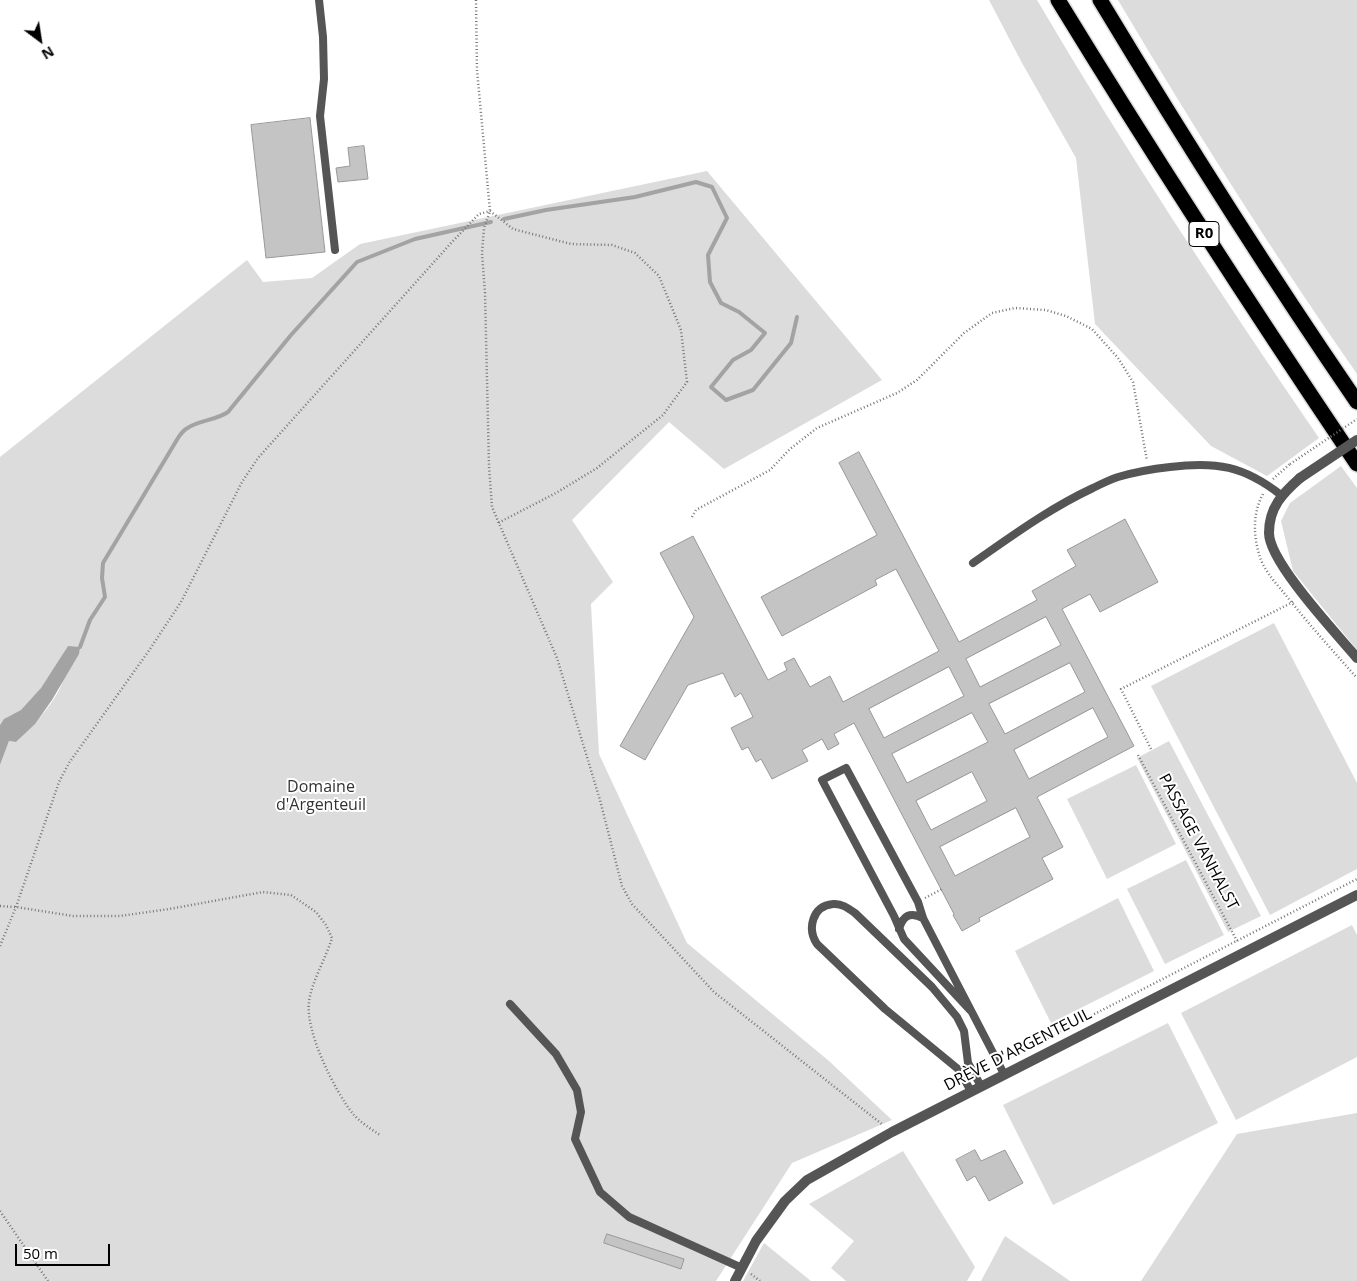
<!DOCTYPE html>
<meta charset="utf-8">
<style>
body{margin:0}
#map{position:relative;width:1357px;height:1281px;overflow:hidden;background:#fff;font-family:"Open Sans",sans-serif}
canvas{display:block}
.north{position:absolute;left:15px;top:15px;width:50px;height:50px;-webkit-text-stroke:4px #fff;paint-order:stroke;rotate:149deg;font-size:14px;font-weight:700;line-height:20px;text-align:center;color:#000}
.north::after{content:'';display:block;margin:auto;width:18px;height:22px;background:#000;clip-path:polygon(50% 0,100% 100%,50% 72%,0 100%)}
.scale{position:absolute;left:15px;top:1244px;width:95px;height:22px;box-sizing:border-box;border:2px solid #000;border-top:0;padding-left:6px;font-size:15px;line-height:18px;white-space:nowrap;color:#000;-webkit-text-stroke:4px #fff;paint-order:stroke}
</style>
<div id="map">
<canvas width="1357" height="1281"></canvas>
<div class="north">N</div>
<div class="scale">50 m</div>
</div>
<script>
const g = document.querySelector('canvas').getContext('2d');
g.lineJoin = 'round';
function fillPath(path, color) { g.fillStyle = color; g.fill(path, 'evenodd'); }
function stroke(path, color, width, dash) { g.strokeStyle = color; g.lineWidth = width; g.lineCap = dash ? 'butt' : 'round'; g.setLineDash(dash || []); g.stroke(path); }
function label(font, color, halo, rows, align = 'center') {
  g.font = font + ' "Open Sans",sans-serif'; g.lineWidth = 4; g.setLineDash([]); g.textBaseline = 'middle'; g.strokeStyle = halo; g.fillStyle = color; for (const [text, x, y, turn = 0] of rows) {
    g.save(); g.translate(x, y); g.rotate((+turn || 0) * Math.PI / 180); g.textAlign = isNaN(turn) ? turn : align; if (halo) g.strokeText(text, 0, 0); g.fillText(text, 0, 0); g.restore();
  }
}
fillPath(new Path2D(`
 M989,0H1037C1125,150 1221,295 1319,438L1267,476L1211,446L1095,324L1076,158L1022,63Z
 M1118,0H1357V374C1273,253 1193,127 1118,0Z
 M707,171L882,380L724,469L669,422L572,520L613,582L591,604L599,754L687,943L829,1061L892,1120L792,1163L716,1281H0V765L9,741L16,742C33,726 59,699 64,677C67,667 67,656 68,646C56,666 39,695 22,710C13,716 6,715 0,725V457L247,260L263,282L312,278L360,244Z
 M1341,466L1357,488V650L1293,571L1281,521L1290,503Z
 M1274,623L1357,783V869L1270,915L1151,686Z
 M1169,741L1261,916L1228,932L1137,758Z
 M1136,765L1176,844L1107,879L1067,799Z
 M1186,860L1224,935L1165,964L1127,889Z
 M1118,898L1154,971L1051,1023L1015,951Z
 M1352,925L1357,935V1057L1236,1120L1181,1013Z
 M1168,1023L1218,1123L1053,1205L1003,1105Z
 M1357,1113V1281H1141L1237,1134Z
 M903,1151L975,1267L967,1281H846L831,1268L854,1241L809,1204Z
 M1005,1236L1070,1281H981Z
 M764,1243L811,1281H743Z`), '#dcdcdc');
fillPath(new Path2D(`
 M68,646L80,647L79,654L52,700L35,724L16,742L9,741L0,765V725L4,719L21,710L41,688Z`), '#a3a3a3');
stroke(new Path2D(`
 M504,219L546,210L635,197L696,182L712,187L727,218L708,255L710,282L721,303L739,312L765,333L751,350L733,360L711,387L726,400L753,390L791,343L797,317
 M80,647L90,620L105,597L102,578L103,563L178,438C180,435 183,431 186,429C198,420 215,421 228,412L291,335L357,262L415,239L491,222`), '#a3a3a3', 4);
const building = new Path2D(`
 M310,118L325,252L266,258L251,125Z
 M364,146L368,179L338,182L336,168L350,166L348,148Z
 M859,452L959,642L1037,600L1032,591L1076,566L1067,550L1125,519L1158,582L1100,612L1090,594L1062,609L1134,746L1037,797L1063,847L1042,858L1053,879L979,918L980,921L962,931L953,915L954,914L854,723L834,734L839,744L828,750L822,739L802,750L808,761L772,779L761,759L756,762L748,747L742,750L731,728L753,717L741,693L735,697L723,673L688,685L645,760L620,746L694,617L660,553L693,536L768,680L787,670L784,663L794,658L810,687L830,676L843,702L939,651L896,569L875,580L877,585L782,636L761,597L877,535L839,463ZM1046,617L1061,645L980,687L966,659ZM1070,663L1085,692L1005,734L989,704ZM949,667L964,696L884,738L869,709ZM1093,708L1108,737L1029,779L1014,750ZM972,713L988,742L907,783L892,754ZM972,772L987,801L931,830L916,801ZM1016,808L1030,837L955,876L940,847Z
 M975,1150L981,1161L1005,1150L1023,1183L989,1201L975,1176L967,1181L956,1160Z
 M607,1234L684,1259L681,1269L604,1243Z`);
fillPath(building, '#c4c4c4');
stroke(building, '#999', 1);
const highway = new Path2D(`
 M1058,0C1154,157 1254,311 1357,464
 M1100,0C1182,136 1267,271 1357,402`);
stroke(highway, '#dbdbdb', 18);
stroke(new Path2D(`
 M476,0L477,70L490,211L484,228L482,253L485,293L489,466L492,507L557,658L600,800L622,886L632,904L714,992L883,1125
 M1273,479L1290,464
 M1263,494C1253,512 1253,534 1259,554C1263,569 1274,581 1284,593C1307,622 1332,650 1357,678
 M692,517L696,510L770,470L790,449L817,428L897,393L917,380L964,333L992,313L1015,308L1046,310L1066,316L1092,329L1118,358L1133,382L1147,461
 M1151,749L1121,689L1295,601
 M1138,755L1237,941
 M925,898L942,889
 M0,906L16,907L73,916H120L169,909L263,892L291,895L316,912L326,925L332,938C326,958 311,983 309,1002C305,1032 335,1091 353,1114C360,1122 371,1129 380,1135
 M0,946L16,907L59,782L69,763L148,652L181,602L242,482L258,458L452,242L479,214L490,211L513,229L571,244L612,245L635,253L659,276L681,330L687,382L663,415L597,468L556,493L498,523
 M1007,1059L1357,879
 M0,1211L48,1281
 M751,1274L760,1281`), '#777', 2.5, [1, 2.5]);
stroke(new Path2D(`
 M319,0L323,37L324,79L320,116L335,250
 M973,563C1012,536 1050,508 1093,488C1101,484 1109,480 1118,477C1135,472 1152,469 1170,467C1216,461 1244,466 1281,495
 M899,929C903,915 910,912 923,918
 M510,1004L556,1054L577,1090L581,1112L575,1139L600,1192L629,1217L742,1268
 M970,1010L904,939L894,916L822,780L846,768L918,902L923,918L1004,1074
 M971,1091L958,1069L885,1009L817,944C807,929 812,906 833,904C841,903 848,908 855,913L932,987L957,1017L964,1031L968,1063L981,1086`), '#555', 8);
stroke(new Path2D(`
 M1300,478C1283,493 1269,507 1269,533C1269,562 1336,633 1357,658
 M735,1281L756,1241L785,1201L807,1180L892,1132L1357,895`), '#555', 10);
stroke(highway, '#000', 15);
stroke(new Path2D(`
 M1290,464L1357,419`), '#777', 2.5, [1, 2.5]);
stroke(new Path2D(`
 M1300,478L1357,440`), '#555', 10);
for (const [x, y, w] of [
 [1204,234,30]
]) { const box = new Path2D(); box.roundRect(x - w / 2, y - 12.5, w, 25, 4); g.fillStyle = '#fff'; g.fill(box); stroke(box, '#000', 1); }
label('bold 15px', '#000', null, [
 ["R0",1204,234]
]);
label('16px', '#333', '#fff', [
 ["Domaine",321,787],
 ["d'Argenteuil",321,805]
]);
label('16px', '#000', '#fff', [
 ["PASSAGE VANHALST",1198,842,62],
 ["DRÈVE D'ARGENTEUIL",1018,1050,-27]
]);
</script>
